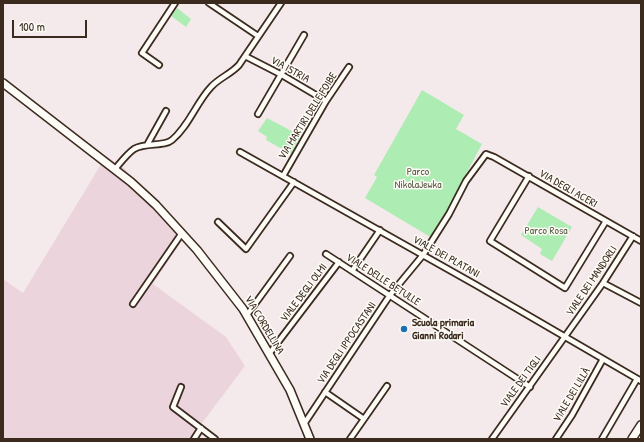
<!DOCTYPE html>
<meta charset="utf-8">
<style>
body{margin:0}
#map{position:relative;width:644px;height:442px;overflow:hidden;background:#f5eaeb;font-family:"Patrick Hand",sans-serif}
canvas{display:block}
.frame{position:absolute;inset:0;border:4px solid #3b2a1e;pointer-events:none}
.scale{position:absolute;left:12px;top:20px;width:75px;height:18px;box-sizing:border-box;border:2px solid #3b2a1e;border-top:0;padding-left:5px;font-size:12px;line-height:14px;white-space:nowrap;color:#3b2a1e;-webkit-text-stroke:3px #fdfcf7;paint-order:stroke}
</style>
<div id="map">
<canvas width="644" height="442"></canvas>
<div class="frame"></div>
<div class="scale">100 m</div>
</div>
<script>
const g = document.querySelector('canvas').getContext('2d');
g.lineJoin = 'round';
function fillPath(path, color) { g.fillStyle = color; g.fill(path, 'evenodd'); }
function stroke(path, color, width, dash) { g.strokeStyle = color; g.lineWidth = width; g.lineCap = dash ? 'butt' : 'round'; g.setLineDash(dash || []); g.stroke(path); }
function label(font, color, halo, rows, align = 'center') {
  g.font = font + ' "Patrick Hand",sans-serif'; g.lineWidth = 3; g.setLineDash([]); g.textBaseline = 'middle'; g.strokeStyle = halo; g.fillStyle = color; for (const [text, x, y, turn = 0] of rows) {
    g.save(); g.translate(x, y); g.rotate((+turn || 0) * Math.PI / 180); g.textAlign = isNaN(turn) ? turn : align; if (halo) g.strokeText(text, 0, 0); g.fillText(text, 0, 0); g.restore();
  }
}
fillPath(new Path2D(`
 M106,156L125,169L187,233L153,284L226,337L245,366L190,439H3V279L23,293Z`), '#ecd4dd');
fillPath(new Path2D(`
 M177,8L191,19L186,27L171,16Z
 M422,90L464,115L456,129L482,144L432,238L365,198L377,177L374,175Z
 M267,118L301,136L291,154L266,140L267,137L258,131Z
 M538,207L572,227L552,261L540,254L542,249L521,235Z`), '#adecb3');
const street = new Path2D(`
 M209,3L258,36
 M245,56L282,75L326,101
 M159,65L142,53L175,3
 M258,114L304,35
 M147,145L166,111
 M240,152L476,285L641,381
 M115,169C121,162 127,154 134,149C146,142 164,147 172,140C189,126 196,103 211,87C219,78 231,74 239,65L281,3
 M283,176L326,101L349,67
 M529,176L490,241L565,288L606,221
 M218,222L246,249L294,182
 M326,254L530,387
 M352,271L380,230
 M603,283L641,303
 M133,304L182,233
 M247,315L290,256
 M269,354L339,262
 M181,387L173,407L215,439
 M325,392L364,419L350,439
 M364,419L387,386
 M304,424L390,295L423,255L449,214L466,181L486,154L494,157L641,241
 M194,439L201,428
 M492,439L603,283L633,236
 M556,439L572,415L603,359
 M602,439L637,379`);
const secondary = new Path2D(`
 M3,83L131,182L156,205L197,250L243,309L290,390L310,439
 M632,439L641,425`);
stroke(street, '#3b2a1e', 8);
stroke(secondary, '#3b2a1e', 10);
stroke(street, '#fdfcf7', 4.5);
stroke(secondary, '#fdfcf7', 7);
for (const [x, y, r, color] of [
 [404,329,4,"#1f6fb2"]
]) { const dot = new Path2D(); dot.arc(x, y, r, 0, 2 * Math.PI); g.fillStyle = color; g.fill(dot); stroke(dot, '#fdfcf7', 1.5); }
label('11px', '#3b2a1e', '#fdfcf7', [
 ["VIA ISTRIA",290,70,29],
 ["VIA MARTIRI DELLE FOIBE",308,116,-58],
 ["VIA DEGLI ACERI",568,189,30],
 ["VIALE DEI PLATANI",446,257,29],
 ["VIALE DELLE BETULLE",383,280,33],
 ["VIALE DEI MANDORLI",592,281,-56],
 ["VIALE DEGLI OLMI",304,293,-53],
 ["VIA CORDELLINA",264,325,59],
 ["VIA DEGLI IPPOCASTANI",347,343,-56],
 ["VIALE DEI TIGLI",521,382,-54],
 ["VIALE DEI LILLÀ",572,395,-59]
]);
label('11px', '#585a43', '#fdfcf7', [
 ["Parco",418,172],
 ["NikolaJewka",418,185],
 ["Parco Rosa",546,231]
]);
label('bold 11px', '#3b2a1e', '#fdfcf7', [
 ["Scuola primaria",412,323],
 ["Gianni Rodari",412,336]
], 'left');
</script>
